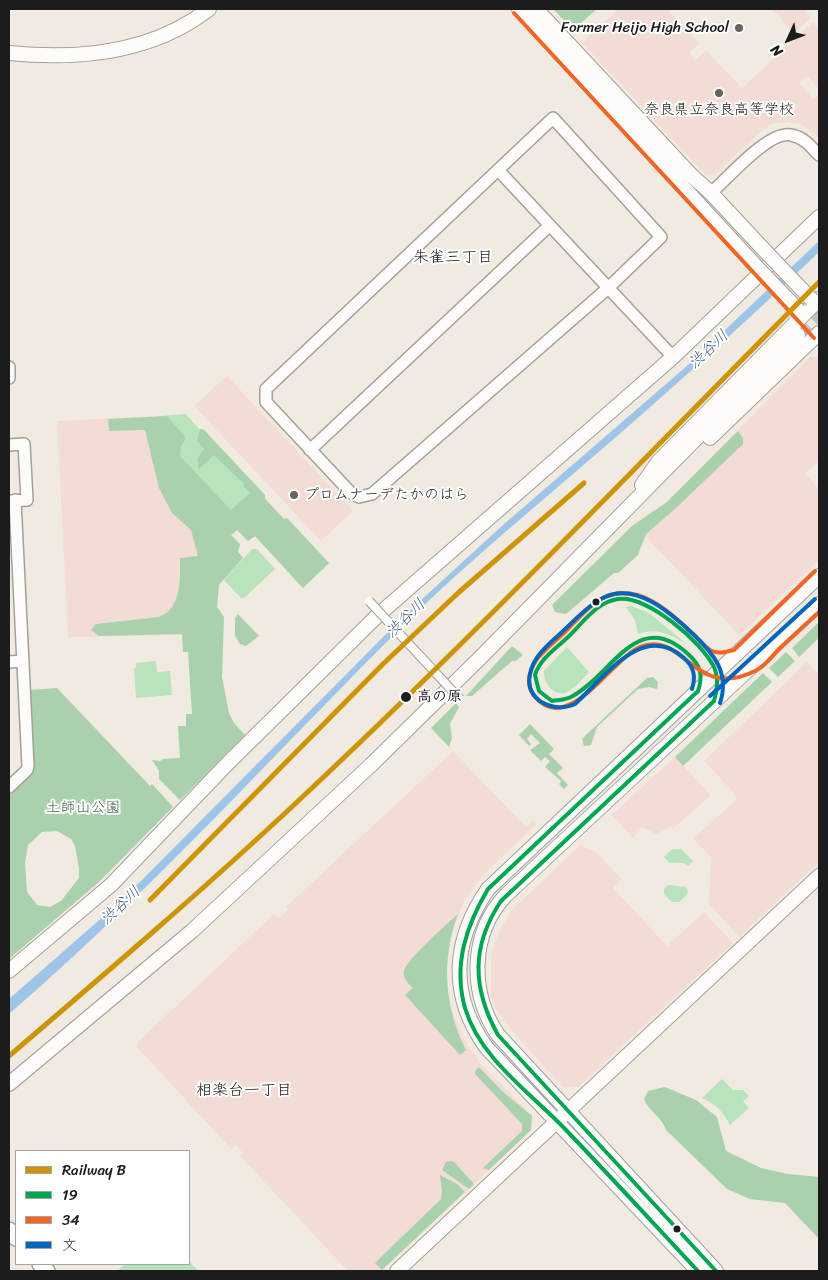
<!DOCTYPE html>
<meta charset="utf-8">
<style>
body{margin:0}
#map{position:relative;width:828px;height:1280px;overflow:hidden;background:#f0eae0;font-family:Sriracha,"Klee One",sans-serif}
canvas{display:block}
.frame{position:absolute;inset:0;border:10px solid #1c1c1c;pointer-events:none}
.legend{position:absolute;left:15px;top:1150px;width:175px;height:115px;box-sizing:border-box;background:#fff;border:1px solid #a4a4a4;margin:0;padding:6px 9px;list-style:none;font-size:15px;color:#1c1c1c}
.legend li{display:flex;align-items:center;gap:10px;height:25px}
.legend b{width:25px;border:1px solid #a4a4a4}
.north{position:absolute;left:763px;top:15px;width:50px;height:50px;-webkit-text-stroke:4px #fff;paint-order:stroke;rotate:227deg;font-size:14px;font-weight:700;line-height:20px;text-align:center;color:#1c1c1c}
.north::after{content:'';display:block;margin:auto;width:18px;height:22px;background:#1c1c1c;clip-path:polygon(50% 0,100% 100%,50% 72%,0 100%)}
</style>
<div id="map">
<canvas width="828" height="1280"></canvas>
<div class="frame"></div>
<ul class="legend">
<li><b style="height:6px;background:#ce9407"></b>Railway B</li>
<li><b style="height:6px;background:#00a651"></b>19</li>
<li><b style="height:6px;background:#f26522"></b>34</li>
<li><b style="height:6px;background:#0065bd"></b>文</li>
</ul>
<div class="north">N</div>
</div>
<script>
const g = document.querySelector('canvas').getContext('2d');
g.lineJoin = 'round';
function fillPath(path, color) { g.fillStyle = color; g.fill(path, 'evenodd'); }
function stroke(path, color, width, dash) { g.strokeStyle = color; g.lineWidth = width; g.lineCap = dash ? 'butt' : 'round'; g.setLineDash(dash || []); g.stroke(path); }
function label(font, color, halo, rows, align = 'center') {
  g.font = font + ' Sriracha,"Klee One",sans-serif'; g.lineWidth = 4; g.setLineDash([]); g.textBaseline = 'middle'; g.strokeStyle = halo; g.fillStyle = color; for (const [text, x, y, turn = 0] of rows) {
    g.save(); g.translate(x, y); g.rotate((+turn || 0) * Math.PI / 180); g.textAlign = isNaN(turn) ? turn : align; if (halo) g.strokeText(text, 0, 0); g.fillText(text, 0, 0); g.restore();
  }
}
fillPath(new Path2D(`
 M619,9H667L699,43L689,53L695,61L706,50L742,88L813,22L819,29V89L807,76L799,83L813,99L817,96L819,98V137L801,124L786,122L772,124L760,132L716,173L706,175L582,43Z
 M772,9H804L810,16V19L794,33Z
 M810,357H819V461L805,474L819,489V560L739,635L634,524L667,502Z
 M227,376L353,511L321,541L194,406Z
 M159,416L237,530L231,536L240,544L238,552L243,558L219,585L217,607L224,617L223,634L68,637L57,421Z
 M807,662L819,675V862L739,937L709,904L711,857L693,839L737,799L735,794L704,761Z
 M453,751L526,827L533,820L537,824L482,876L464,901L452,931L446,971L451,1008L464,1039L481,1064L532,1116L531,1130L381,1271H348L241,1157L243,1153L236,1145L231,1149L137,1047L138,1042L274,914L279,918L288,910L286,907Z
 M675,757L711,795L673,829L671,827L656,834L642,827L633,838L612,815Z
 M581,844L586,848L595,851L622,879L613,888L667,946L704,912L733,943L578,1087H563L511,1030L496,1009L491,996V956L498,934L511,911Z`), '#f4dcd6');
fillPath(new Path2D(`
 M186,414L199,429L204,430L265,495V499L284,519L287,518L329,563L303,588L255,536L248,541L174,466L159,416Z
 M252,549H257L275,569L244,598H241L224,580Z
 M631,606L649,613L688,645C671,635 657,627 638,634L635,620L626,607Z
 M567,647L589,672C583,678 577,686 569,691C555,699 543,683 544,671Z
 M156,661L157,672L170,671L172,695L136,698L134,668H136V663Z
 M672,849H681L693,861L688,866L684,863H670L664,857Z
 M668,885L685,887L688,890L687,895L679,902H672L664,894V889Z
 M722,1079L733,1090H743L749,1096L743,1101L749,1108L730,1125C723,1112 716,1104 702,1098Z
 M189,1261L198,1271H117L125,1264H189Z`), '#b9e3bc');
fillPath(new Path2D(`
 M553,9H597L573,30Z
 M167,416L186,438L181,446L180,456L231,510L250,493L243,486L244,484L214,455L199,469L197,459L204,449L197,441L200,429L204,430L265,495V499L284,519L287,518L329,563L303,588L255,536L248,541L237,530L231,535L240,544L238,552L243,558L219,585L217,607L224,617L222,677L229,713L234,723L245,735L180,800L159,779V771L152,760L160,761L163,759L180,758L178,726H186V714H192L188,652H183L182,634L99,636L91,630L96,624L159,617C182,608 180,579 180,558L198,556L191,530L172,513L159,488L145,430L109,431L108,419Z
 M738,431L743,438V444L676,508L646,534L638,555L618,573H614L566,614L555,612L552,605L632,526L667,502Z
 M238,614L259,636L246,646L240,644L235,636V618Z
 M819,622V638L799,657L792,648Z
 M512,646L523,655L516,661H512L472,696H466Z
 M786,652L795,661L778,677L769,668Z
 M763,673L772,682L683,766L675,757Z
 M653,677L658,682L657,689L649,687L638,689L597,727L591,745L584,746L582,739L586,735L647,678Z
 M57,688L150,786L152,784L173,807L99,882L9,959V792L33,770L30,690ZM57,831L71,839L75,846L79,868V878L61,901L50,907L37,905L27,892L25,863L28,845L42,832Z
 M456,703L459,707L450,724L452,738L449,747L431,728Z
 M530,724L554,749L549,754L563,768L557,773L568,785L564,789L559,784L561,781L545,767L550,761L545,757L541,761L530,750L540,743L531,734L527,739L531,744L529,746L519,735Z
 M458,914C441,960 444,1006 466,1050L460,1055L405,995L413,988C408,983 402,978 404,971C405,961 447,924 458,914Z
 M479,1067L503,1092L532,1116L531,1130L489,1170L483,1168L522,1131V1124L475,1074V1071Z
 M665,1087L696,1100L717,1117L726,1151L761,1168L788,1174L819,1177V1239L785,1203L750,1199L727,1189L666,1130C662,1117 649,1112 644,1099L648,1091Z
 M451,1161L454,1162L474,1184L469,1189L442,1170L446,1162Z
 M440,1175L457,1184L465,1192L382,1270L375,1263L441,1199L442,1191Z`), '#aad1ae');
fillPath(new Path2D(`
 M819,241V252C744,324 666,394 587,462C528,513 467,563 411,618C277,750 152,891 9,1014V999L121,901L408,612L503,525L688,365Z`), '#9ec4e8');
stroke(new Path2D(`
 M798,335L819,313`), '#c6c1b9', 14, [14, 7]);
const minor = new Path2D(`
 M553,118L661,237L607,289L372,494L359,497L351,493L266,402V389Z
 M499,171L673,357
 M711,193C728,178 769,130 791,135C804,137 811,147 819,155
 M9,367V378
 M9,445L24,444L27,500L9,501
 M310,450L549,226
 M9,662L22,661
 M9,787L27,770L28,766L15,500`);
const tertiary = new Path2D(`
 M519,9L754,264
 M536,9L692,176L711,193L766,252
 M9,53C78,60 151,54 209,9
 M710,438L819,333
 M642,485L658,462L819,299
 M9,971L111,885L228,763L377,616L673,357L819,217
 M9,1084L192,931L371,765L481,657L798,335
 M397,1271L819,876
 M698,1271L486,1047C449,995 452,941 488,889L819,576
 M716,1271L498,1035C469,992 470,933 506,895L819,604`);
const secondary = new Path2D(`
 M9,1230L16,1238
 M40,1264L47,1271`);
stroke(minor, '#a4a09b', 14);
stroke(tertiary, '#a4a09b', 16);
stroke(secondary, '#a4a09b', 18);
stroke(minor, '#fdfcfa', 11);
stroke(tertiary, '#fdfcfa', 14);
stroke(secondary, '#fdfcfa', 15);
const pedestrianBridge = new Path2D(`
 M369,601L460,699`);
const tertiaryBridge = new Path2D(`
 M766,252L812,300
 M754,264L799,311`);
stroke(pedestrianBridge, '#a4a09b', 10, []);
stroke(tertiaryBridge, '#a4a09b', 16, []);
stroke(pedestrianBridge, '#fdfcfa', 8);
stroke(tertiaryBridge, '#fdfcfa', 14);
stroke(new Path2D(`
 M698,1271C654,1224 610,1176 566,1130C531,1093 480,1059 465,1008C453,965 466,926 488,889L698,691C702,679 702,669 693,659C639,602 613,675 571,697C565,700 558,700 552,701L539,691L535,675C540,659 555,649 567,638C582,624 596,602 618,599C647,595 702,642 714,667C719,679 717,690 714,701L501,901C471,946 472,988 498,1035L716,1271`), '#00a651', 4);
stroke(new Path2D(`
 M514,13L814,338
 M815,571L734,650C726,652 719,654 712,651C704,647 698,638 692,633C670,612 637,581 603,598C589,605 578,619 567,630C557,640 546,648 537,659C529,671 525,685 535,697C570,737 613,655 643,646C684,632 695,701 755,671C766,666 772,656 780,648C793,636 806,624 819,612`), '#f26522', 4);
stroke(new Path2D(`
 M692,689C696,676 694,667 684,658C643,621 605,677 575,704C554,714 524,700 530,674C533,656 550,643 562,632C574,621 588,605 603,598C635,581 671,613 693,634C714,654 730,673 720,703
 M710,696L815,599`), '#0065bd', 4);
stroke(new Path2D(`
 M150,900L383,664L458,593L584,483
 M9,1056C106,973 203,890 296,803C476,635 646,456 819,282`), '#ce9407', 5);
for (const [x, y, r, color] of [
 [739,28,5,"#666461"],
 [719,93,5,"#666461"],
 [294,495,5,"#666461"],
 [596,602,4.5,"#1c1c1c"],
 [406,697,6,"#1c1c1c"],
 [677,1229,4.5,"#1c1c1c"]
]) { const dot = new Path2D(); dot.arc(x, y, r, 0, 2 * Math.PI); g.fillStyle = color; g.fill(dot); stroke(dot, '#fff', 2); }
label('15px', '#1c1c1c', '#fff', [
 ["Former Heijo High School",729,28],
 ["奈良県立奈良高等学校",719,110,"center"],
 ["プロムナーデたかのはら",304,495,"left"]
], 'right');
label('bold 15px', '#1c1c1c', '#fff', [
 ["高の原",417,697]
], 'left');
label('15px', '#43604a', '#fff', [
 ["土師山公園",83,808]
]);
label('16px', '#1c1c1c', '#fff', [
 ["朱雀三丁目",453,258],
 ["相楽台一丁目",244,1091]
]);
label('italic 16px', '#476079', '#fff', [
 ["渋谷川",709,350,-43],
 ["渋谷川",406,619,-44],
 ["渋谷川",121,906,-43]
]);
</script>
